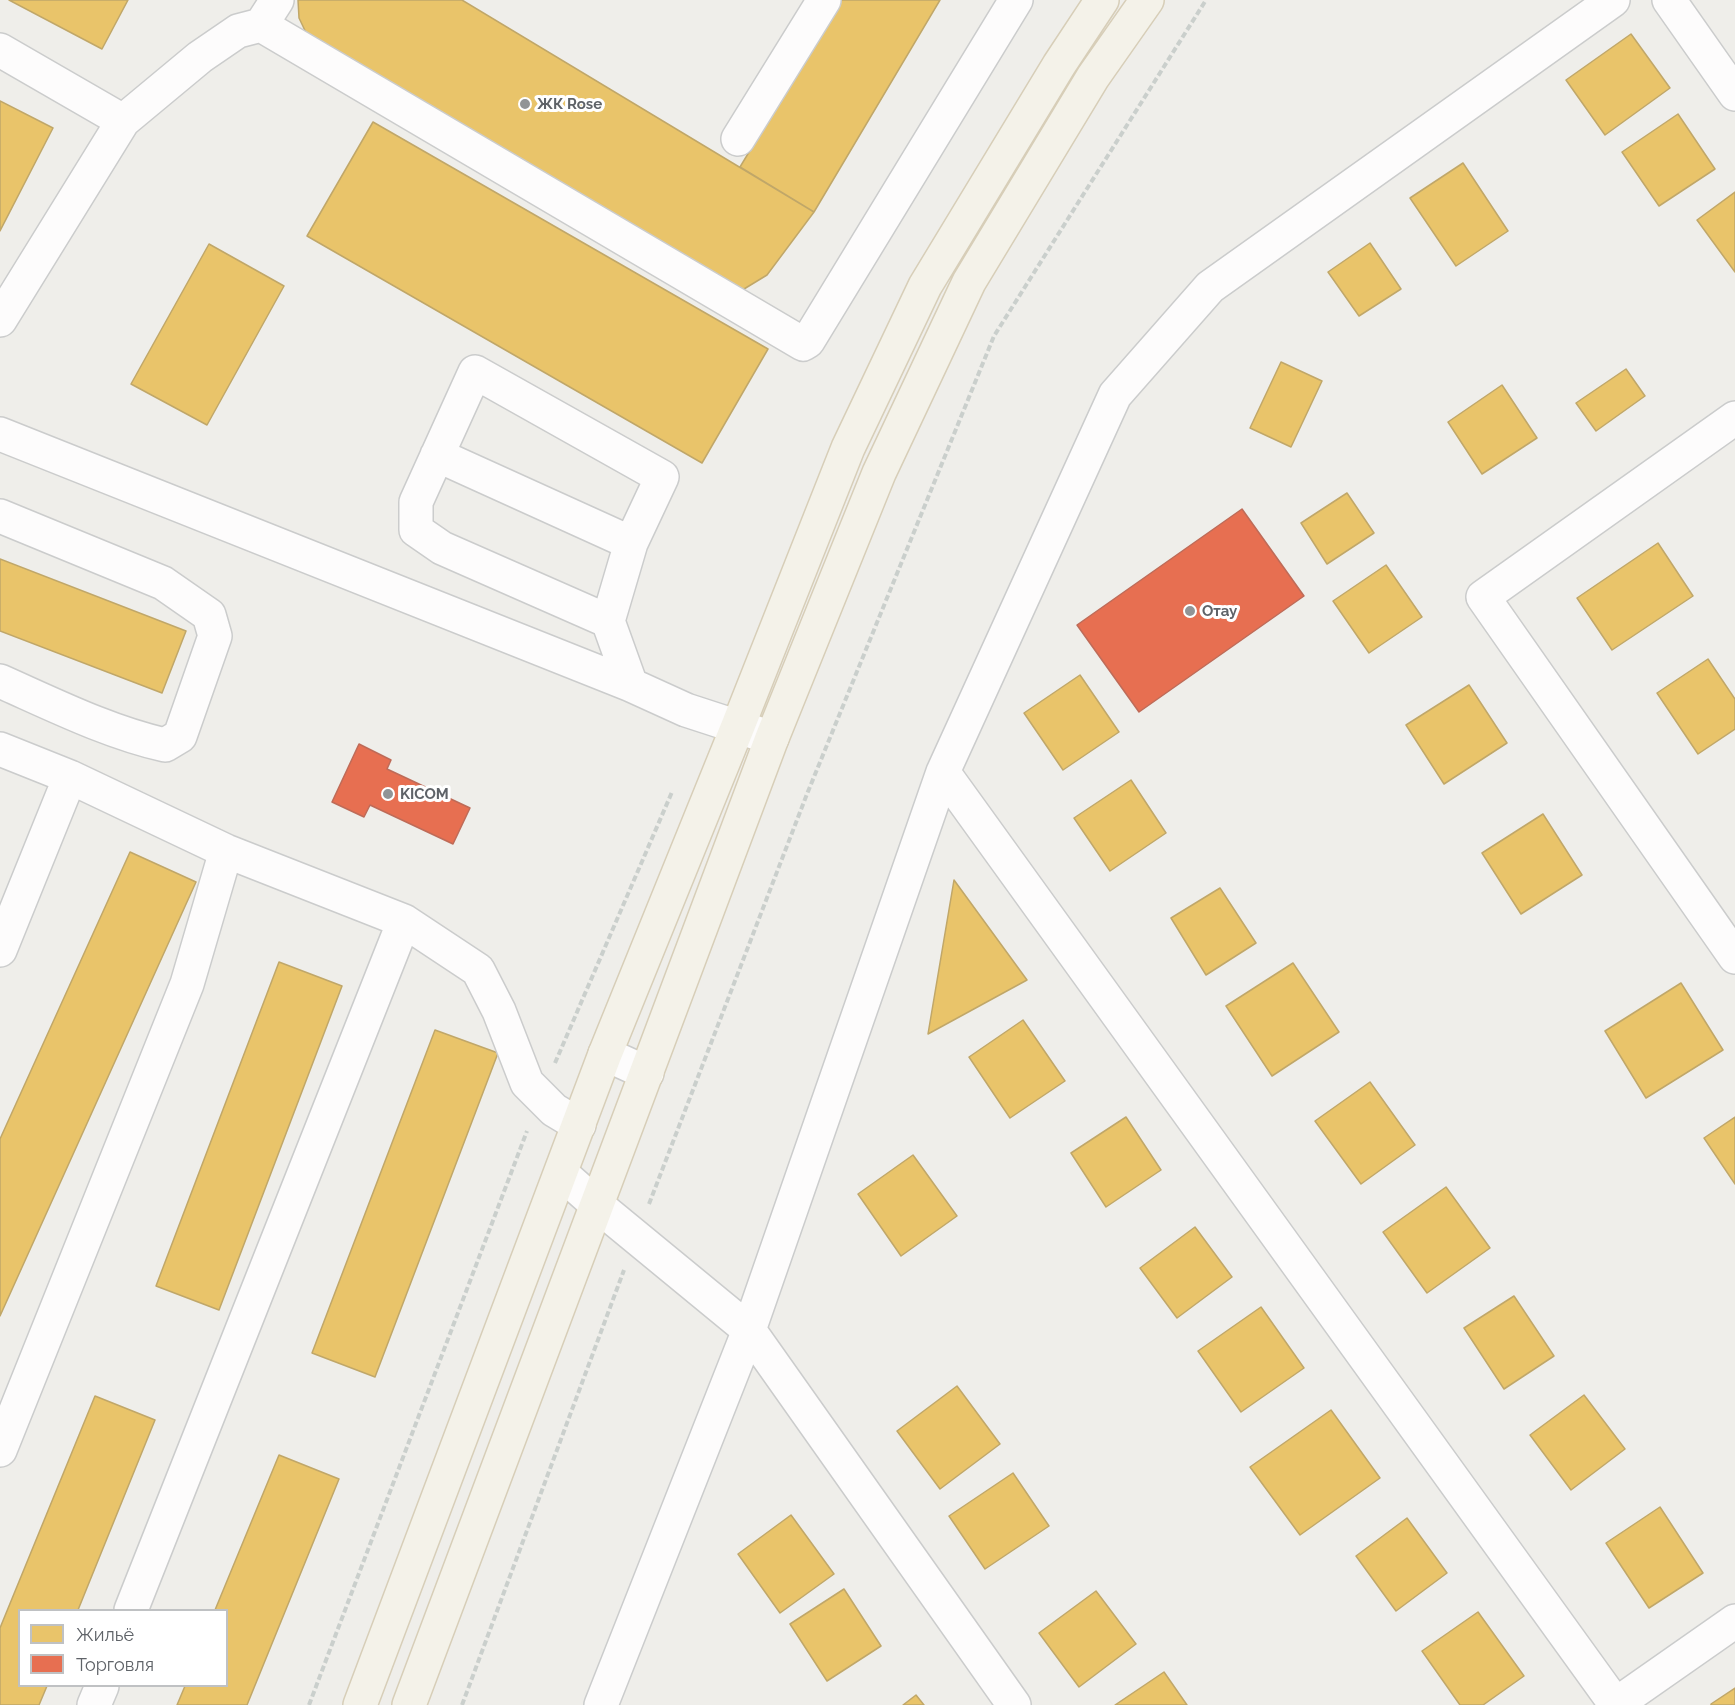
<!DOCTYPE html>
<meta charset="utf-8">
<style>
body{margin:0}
#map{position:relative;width:1735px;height:1705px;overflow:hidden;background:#efeeea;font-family:Raleway,sans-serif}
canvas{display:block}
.legend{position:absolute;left:18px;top:1609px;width:210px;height:78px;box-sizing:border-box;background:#fff;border:2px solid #bfc1c3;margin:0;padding:8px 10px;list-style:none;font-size:18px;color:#5f6368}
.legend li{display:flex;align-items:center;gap:12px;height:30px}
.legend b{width:30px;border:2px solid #bfc1c3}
</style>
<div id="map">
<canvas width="1735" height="1705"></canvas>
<ul class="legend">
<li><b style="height:16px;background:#e9c46a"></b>Жильё</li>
<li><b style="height:16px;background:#e76f51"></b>Торговля</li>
</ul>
</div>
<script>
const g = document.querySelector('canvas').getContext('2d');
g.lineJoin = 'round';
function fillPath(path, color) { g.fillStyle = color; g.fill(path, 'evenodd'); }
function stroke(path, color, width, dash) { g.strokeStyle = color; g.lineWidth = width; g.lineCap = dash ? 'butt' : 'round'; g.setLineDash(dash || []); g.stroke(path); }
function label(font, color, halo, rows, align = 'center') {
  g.font = font + ' Raleway,sans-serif'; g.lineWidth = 6; g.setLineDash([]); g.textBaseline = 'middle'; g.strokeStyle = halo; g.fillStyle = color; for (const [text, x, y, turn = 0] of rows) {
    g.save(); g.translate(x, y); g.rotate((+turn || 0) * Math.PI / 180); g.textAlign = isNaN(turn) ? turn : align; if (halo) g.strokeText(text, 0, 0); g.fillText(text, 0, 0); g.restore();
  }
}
const homes = new Path2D(`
 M9,0H128L102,49Z
 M298,0H462L814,212L767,275L744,289L718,288L310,41L299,18Z
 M841,0H940L814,212L740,167Z
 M1631,34L1670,88L1605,135L1566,80Z
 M0,101L53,128L0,231Z
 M1678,114L1715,169L1659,206L1622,152Z
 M373,122L768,349L702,463L307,236Z
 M1463,163L1508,231L1456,266L1410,198Z
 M1735,192V272L1697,220Z
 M1370,243L1401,289L1359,316L1328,272Z
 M209,244L284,286L207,425L131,384Z
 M1281,362L1322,381L1291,447L1250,428Z
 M1626,369L1645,396L1596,431L1576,403Z
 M1502,385L1537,438L1482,474L1448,422Z
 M1347,493L1374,533L1327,564L1301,523Z
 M1658,543L1693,596L1612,650L1577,598Z
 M0,559L186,631L162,693L0,631Z
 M1386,565L1422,617L1369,653L1333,601Z
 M1708,659L1735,699V729L1698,754L1657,693Z
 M1080,675L1119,732L1063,770L1024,713Z
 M1469,685L1507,743L1444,784L1406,725Z
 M1131,780L1166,833L1110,871L1074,818Z
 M1543,814L1582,875L1521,914L1482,853Z
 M130,852L196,882L0,1316V1139Z
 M954,880L1027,980L928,1034Z
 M1220,888L1256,943L1206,975L1171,918Z
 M279,962L342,986L219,1310L156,1286Z
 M1293,963L1339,1032L1272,1076L1226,1006Z
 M1681,983L1723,1050L1646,1098L1605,1031Z
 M1023,1020L1065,1081L1010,1118L969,1057Z
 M435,1030L498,1053L375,1377L312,1353Z
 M1370,1082L1415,1145L1361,1184L1315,1121Z
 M1126,1117L1161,1170L1106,1207L1071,1153Z
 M1735,1117V1184L1704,1138Z
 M913,1155L957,1216L901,1256L858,1194Z
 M1446,1187L1490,1248L1427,1293L1383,1232Z
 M1195,1227L1232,1277L1177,1318L1140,1268Z
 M1514,1296L1554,1356L1504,1389L1464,1328Z
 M1261,1307L1304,1368L1241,1412L1198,1351Z
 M957,1386L1000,1444L940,1489L897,1431Z
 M1584,1395L1625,1449L1571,1490L1530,1435Z
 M95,1396L155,1420L78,1610H20V1686H47L39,1705H0V1628Z
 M1331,1410L1380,1478L1300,1535L1250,1467Z
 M279,1455L339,1479L247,1705H177L185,1686H226V1610H215Z
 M1013,1473L1049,1526L985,1569L949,1516Z
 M1660,1507L1703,1573L1649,1608L1606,1543Z
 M791,1515L834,1574L780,1613L738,1554Z
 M1407,1518L1447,1573L1396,1611L1356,1556Z
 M844,1589L881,1646L827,1681L790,1624Z
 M1096,1591L1136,1644L1079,1687L1039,1633Z
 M1478,1612L1524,1676L1483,1705H1460L1422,1651Z
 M1164,1672L1187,1705H1115Z
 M1735,1688V1705H1711V1704Z
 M916,1695L924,1705H903Z`);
fillPath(homes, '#e9c46a');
stroke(homes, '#c0a769', 1.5);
const shops = new Path2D(`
 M1242,509L1304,596L1139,712L1077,625Z
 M359,744L391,760L387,769L470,808L453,844L370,805L364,817L332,802Z`);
fillPath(shops, '#e76f51');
stroke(shops, '#be6b58', 1.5);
const minor = new Path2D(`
 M1669,0L1735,94
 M261,25L803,344L808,341L1016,0
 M0,50L123,121
 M738,139L824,0
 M0,320L123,121L200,57L238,31L261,25L277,0
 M1735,418L1483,597L1735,957
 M0,434L631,685L686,710L772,738
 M437,455L631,543
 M0,516L163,583L209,615L215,636L180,736L165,745C108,732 54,705 0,681
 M608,621L442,548L416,530V502L475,372L662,477L631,543L608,621L631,685
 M0,749L70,777L226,851L404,921L478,970L499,1011L527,1083L554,1110L579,1125
 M943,772L1616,1705
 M0,950L70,777
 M605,1054L647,1073
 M561,1173L597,1205L749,1330L1014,1705
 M0,1450L187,984L226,851
 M131,1610L404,921
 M94,1705L102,1686
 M601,1705L749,1330L943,772L1115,395L1210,287L1613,0
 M1615,1705L1735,1621`);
const major = new Path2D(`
 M360,1705L605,1054L738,726L848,448L925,286L1059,65L1102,0
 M409,1705L772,738L879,473L969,282L1093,77L1147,0`);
stroke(minor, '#cbcccc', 36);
stroke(major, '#d7ceb8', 36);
stroke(new Path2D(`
 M555,1063L672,792
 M649,1204L807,794L994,336L1206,0
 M309,1705L527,1131
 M462,1705L624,1270`), '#cacfcc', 4, [6, 3]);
stroke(minor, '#fdfcfc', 33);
stroke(major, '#f4f2e9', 33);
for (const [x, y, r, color] of [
 [525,104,6,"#919496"],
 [1190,611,6,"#919496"],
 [388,794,6,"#919496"]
]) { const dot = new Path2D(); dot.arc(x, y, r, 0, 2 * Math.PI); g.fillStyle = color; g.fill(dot); stroke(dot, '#fff', 2); }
label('bold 15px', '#5f6368', '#fff', [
 ["ЖК Rose",537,104],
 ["Отау",1202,611],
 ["KICOM",400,794]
], 'left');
</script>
